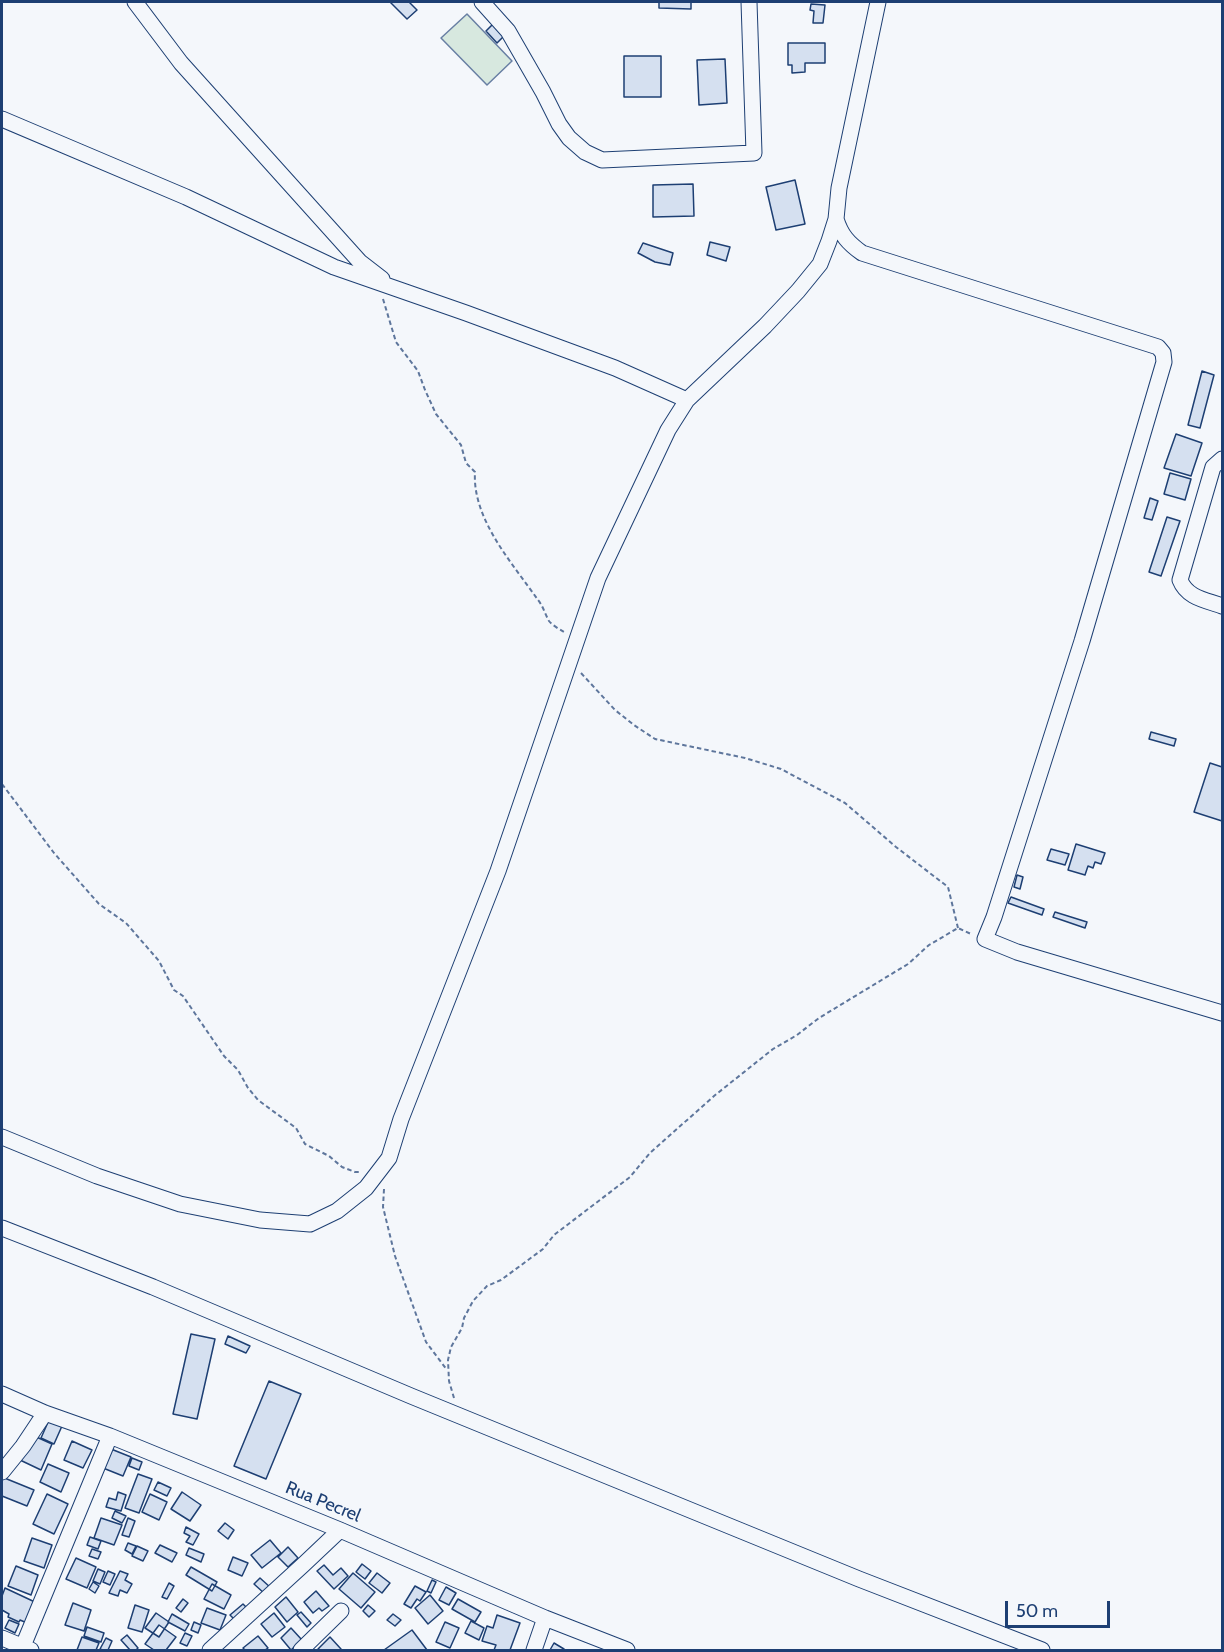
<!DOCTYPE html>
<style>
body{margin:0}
#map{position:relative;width:1224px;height:1652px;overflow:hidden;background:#f4f7fb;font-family:Cabin,sans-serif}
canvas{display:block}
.frame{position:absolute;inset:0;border:3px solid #1d3f73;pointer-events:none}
.scale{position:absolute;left:1005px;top:1601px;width:105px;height:27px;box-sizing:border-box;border:3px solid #1d3f73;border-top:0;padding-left:8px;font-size:18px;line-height:21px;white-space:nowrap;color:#1d3f73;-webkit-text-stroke:4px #f4f7fb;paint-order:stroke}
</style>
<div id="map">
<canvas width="1224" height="1652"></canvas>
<div class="frame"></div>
<div class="scale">50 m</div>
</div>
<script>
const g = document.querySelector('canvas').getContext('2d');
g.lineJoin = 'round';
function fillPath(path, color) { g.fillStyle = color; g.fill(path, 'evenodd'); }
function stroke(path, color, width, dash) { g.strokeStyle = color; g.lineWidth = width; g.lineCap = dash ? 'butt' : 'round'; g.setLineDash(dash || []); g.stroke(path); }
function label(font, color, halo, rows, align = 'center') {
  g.font = font + ' Cabin,sans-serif'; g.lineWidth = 4.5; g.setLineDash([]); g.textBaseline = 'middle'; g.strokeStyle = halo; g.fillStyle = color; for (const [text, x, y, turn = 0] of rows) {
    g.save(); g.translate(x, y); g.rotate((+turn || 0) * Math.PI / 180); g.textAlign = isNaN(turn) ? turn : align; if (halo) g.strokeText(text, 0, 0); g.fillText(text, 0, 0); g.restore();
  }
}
const green = new Path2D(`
 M467,14L512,61L487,85L441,38Z`);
fillPath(green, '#d7e8df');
stroke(green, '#687fa3', 1.5);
const building = new Path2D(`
 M390,2H409L417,10L407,19Z
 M659,2H691V9L659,8Z
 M811,4L825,5L823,23H813L814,11L810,10Z
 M493,24L504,36L497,43L486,31Z
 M788,43H825V63H805V72L792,73V65H788Z
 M624,56H661V97H624Z
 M725,59L727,103L699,105L697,60Z
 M795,180L805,224L776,230L766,187Z
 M693,184L694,216L653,217V185Z
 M710,242L730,247L726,261L707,255Z
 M643,243L673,253L670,265L655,262L638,253Z
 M1202,371L1214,375L1200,428L1188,425Z
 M1176,434L1202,443L1191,476L1164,468Z
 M1170,473L1191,479L1185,500L1164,494Z
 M1150,498L1158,501L1152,520L1144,518Z
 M1167,517L1180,521L1161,576L1149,572Z
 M1151,732L1176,739L1174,746L1149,739Z
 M1210,763L1222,767V821L1194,812Z
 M1076,844L1105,853L1101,864L1095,862L1093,868L1088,866L1085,875L1068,870Z
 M1051,849L1069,854L1065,865L1047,860Z
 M1017,875L1023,877L1020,889L1014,887Z
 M1011,897L1044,909L1042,915L1008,903Z
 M1055,912L1087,922L1085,928L1053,917Z
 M191,1334L215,1339L197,1419L173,1414Z
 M228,1336L250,1346L246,1353L225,1344Z
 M269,1381L301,1394L266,1479L234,1466Z
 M49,1420L62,1426L54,1444L41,1438Z
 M32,1435L52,1444L41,1470L20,1460Z
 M72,1441L92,1450L83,1468L64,1460Z
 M111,1449L131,1457L123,1476L103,1468Z
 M132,1458L142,1462L139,1470L129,1466Z
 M48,1464L69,1473L61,1492L40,1482Z
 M138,1474L152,1479L139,1513L125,1508Z
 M2,1477L34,1490L27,1506L2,1496Z
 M158,1482L171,1488L167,1496L154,1490Z
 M118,1492L126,1495L121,1511L106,1507L109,1498L116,1500Z
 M182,1492L201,1505L190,1521L171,1509Z
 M47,1494L68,1504L54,1534L33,1524Z
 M150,1494L167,1502L159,1520L142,1512Z
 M115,1511L126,1516L122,1523L112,1518Z
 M101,1518L122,1525L114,1545L94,1538Z
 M128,1518L135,1521L129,1537L122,1535Z
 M225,1523L234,1530L228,1539L218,1531Z
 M186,1527L199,1534L193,1545L186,1542L190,1536L184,1533Z
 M90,1537L101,1541L98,1549L87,1545Z
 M32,1538L52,1545L44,1568L24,1561Z
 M270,1540L281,1553L262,1568L251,1555Z
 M128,1543L136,1546L132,1554L125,1550Z
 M160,1545L177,1553L172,1562L155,1553Z
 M137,1546L148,1551L143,1561L132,1556Z
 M288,1547L298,1558L288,1567L278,1557Z
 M189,1548L204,1554L201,1562L186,1555Z
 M92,1549L101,1552L98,1559L89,1556Z
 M233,1557L248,1563L242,1576L228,1570Z
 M76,1558L96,1567L87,1588L66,1579Z
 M362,1564L371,1571L365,1579L356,1572Z
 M324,1565L333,1575L341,1568L348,1576L334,1589L317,1571Z
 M16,1566L38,1575L31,1595L8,1586Z
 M191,1567L217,1582L212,1591L186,1575Z
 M98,1569L105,1572L100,1584L93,1581Z
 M108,1571L115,1574L110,1585L103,1582Z
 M120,1571L128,1574L125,1580L132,1584L127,1593L120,1590L118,1596L109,1593Z
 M353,1573L375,1592L361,1608L339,1589Z
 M377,1573L390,1583L382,1593L369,1583Z
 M260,1578L271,1588L265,1594L254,1584Z
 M432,1580L436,1582L431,1593L427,1591Z
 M93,1582L99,1586L95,1593L89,1589Z
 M169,1583L174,1586L167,1599L162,1597Z
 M212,1584L231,1595L224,1609L204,1599Z
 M415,1586L426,1592L420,1601L417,1599L411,1608L404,1604Z
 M446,1587L456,1593L449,1605L439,1600Z
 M5,1588L37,1603L27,1623L20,1620L19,1622L8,1617L9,1614L2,1610V1596Z
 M316,1591L329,1606L322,1611L319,1608L313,1613L304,1602Z
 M430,1595L443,1611L428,1624L415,1608Z
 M286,1597L298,1612L287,1622L275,1607Z
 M183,1599L188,1603L181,1612L176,1608Z
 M458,1599L481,1612L475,1622L452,1609Z
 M73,1603L91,1610L84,1631L65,1625Z
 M243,1604L248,1609L236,1621L230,1615Z
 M135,1605L149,1610L142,1632L128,1628Z
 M368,1605L375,1611L369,1617L363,1611Z
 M207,1608L226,1615L220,1630L201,1623Z
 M301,1612L311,1623L307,1627L297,1615Z
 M156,1613L169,1622L159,1637L145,1628Z
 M274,1613L285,1627L272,1637L261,1624Z
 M172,1614L189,1624L185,1631L168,1622Z
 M393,1614L401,1620L395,1626L387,1620Z
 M497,1615L520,1623L510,1650H494L496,1645L482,1641L487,1626L493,1628Z
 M9,1620L19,1624L15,1633L5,1628Z
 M471,1621L484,1628L479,1640L465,1633Z
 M194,1622L201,1625L198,1633L191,1630Z
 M445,1622L459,1628L450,1648L436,1642Z
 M159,1625L176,1637L166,1650H154L145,1644Z
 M87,1627L104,1633L101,1642L84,1636Z
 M291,1628L302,1640L291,1650L281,1638Z
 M412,1630L427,1650H384Z
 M185,1633L192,1636L187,1646L180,1643Z
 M127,1635L138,1648L136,1650H130L121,1640Z
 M258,1636L268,1648L265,1650H245L243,1648Z
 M82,1637L99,1643L96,1650H77Z
 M330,1637L341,1649L340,1650H320L318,1649Z
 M106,1638L112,1641L108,1650H103L100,1649Z
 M554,1643L564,1649L563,1650H550Z`);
fillPath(building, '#d5e0f0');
stroke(building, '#1d3f73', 1.5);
const minor = new Path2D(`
 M135,2L181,63L360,262L382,279
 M482,2L508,31L543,92L559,124L569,138L585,152L602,160L754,153L749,2
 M2,119L186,197L334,267L466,313L615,368L687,400
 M836,219C841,235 848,243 862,253L1158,347L1163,353L1164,362L1082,641L994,917L985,939L1017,952L1222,1013
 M1222,459L1213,467L1180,580C1187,598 1206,600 1222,606
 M2,1137L97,1176L180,1204L260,1220L310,1224L337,1211L366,1188L389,1158L401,1119L498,871L598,578L668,430L687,400L765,326L798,291L820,264L829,241L836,219L839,188L878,2
 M2,1228L153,1287L411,1396L859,1579L1042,1650
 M2,1394L45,1413L110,1436L340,1530L545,1618L627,1650
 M2,1472L23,1446L45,1413
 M2,1638L31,1650
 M23,1646L110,1436
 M210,1650L303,1565L340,1530
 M301,1650L341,1611
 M534,1650L545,1618`);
stroke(minor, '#1d3f73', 17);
stroke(new Path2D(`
 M383,299L396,342L418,371L425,390L436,414L461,445L466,463L475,472C472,519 513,564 538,600C543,606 545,614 549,621C552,625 559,629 564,632
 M581,673L615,710L634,725L655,739L745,758L781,769L845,803L896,847L948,887L958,928
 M2,784L54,853L99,904L126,923L159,961L174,990L183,996L224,1056L238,1070L248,1088L258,1100L296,1128L305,1144L329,1156L342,1167L355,1172H361
 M384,1189L383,1207L395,1256L426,1342L447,1370
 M454,1398L449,1381L448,1360L451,1347L462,1328L464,1318L473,1301L487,1286L501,1280L543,1249L554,1235L630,1177L650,1153L714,1096L773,1049L797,1035L819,1018L908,964L929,945L958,928L971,934`), '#5e769c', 2, [4.5, 3]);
stroke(minor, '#f4f7fb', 15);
label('18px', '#1d3f73', '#f4f7fb', [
 ["Rua Pecrel",323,1502,22]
]);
</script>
